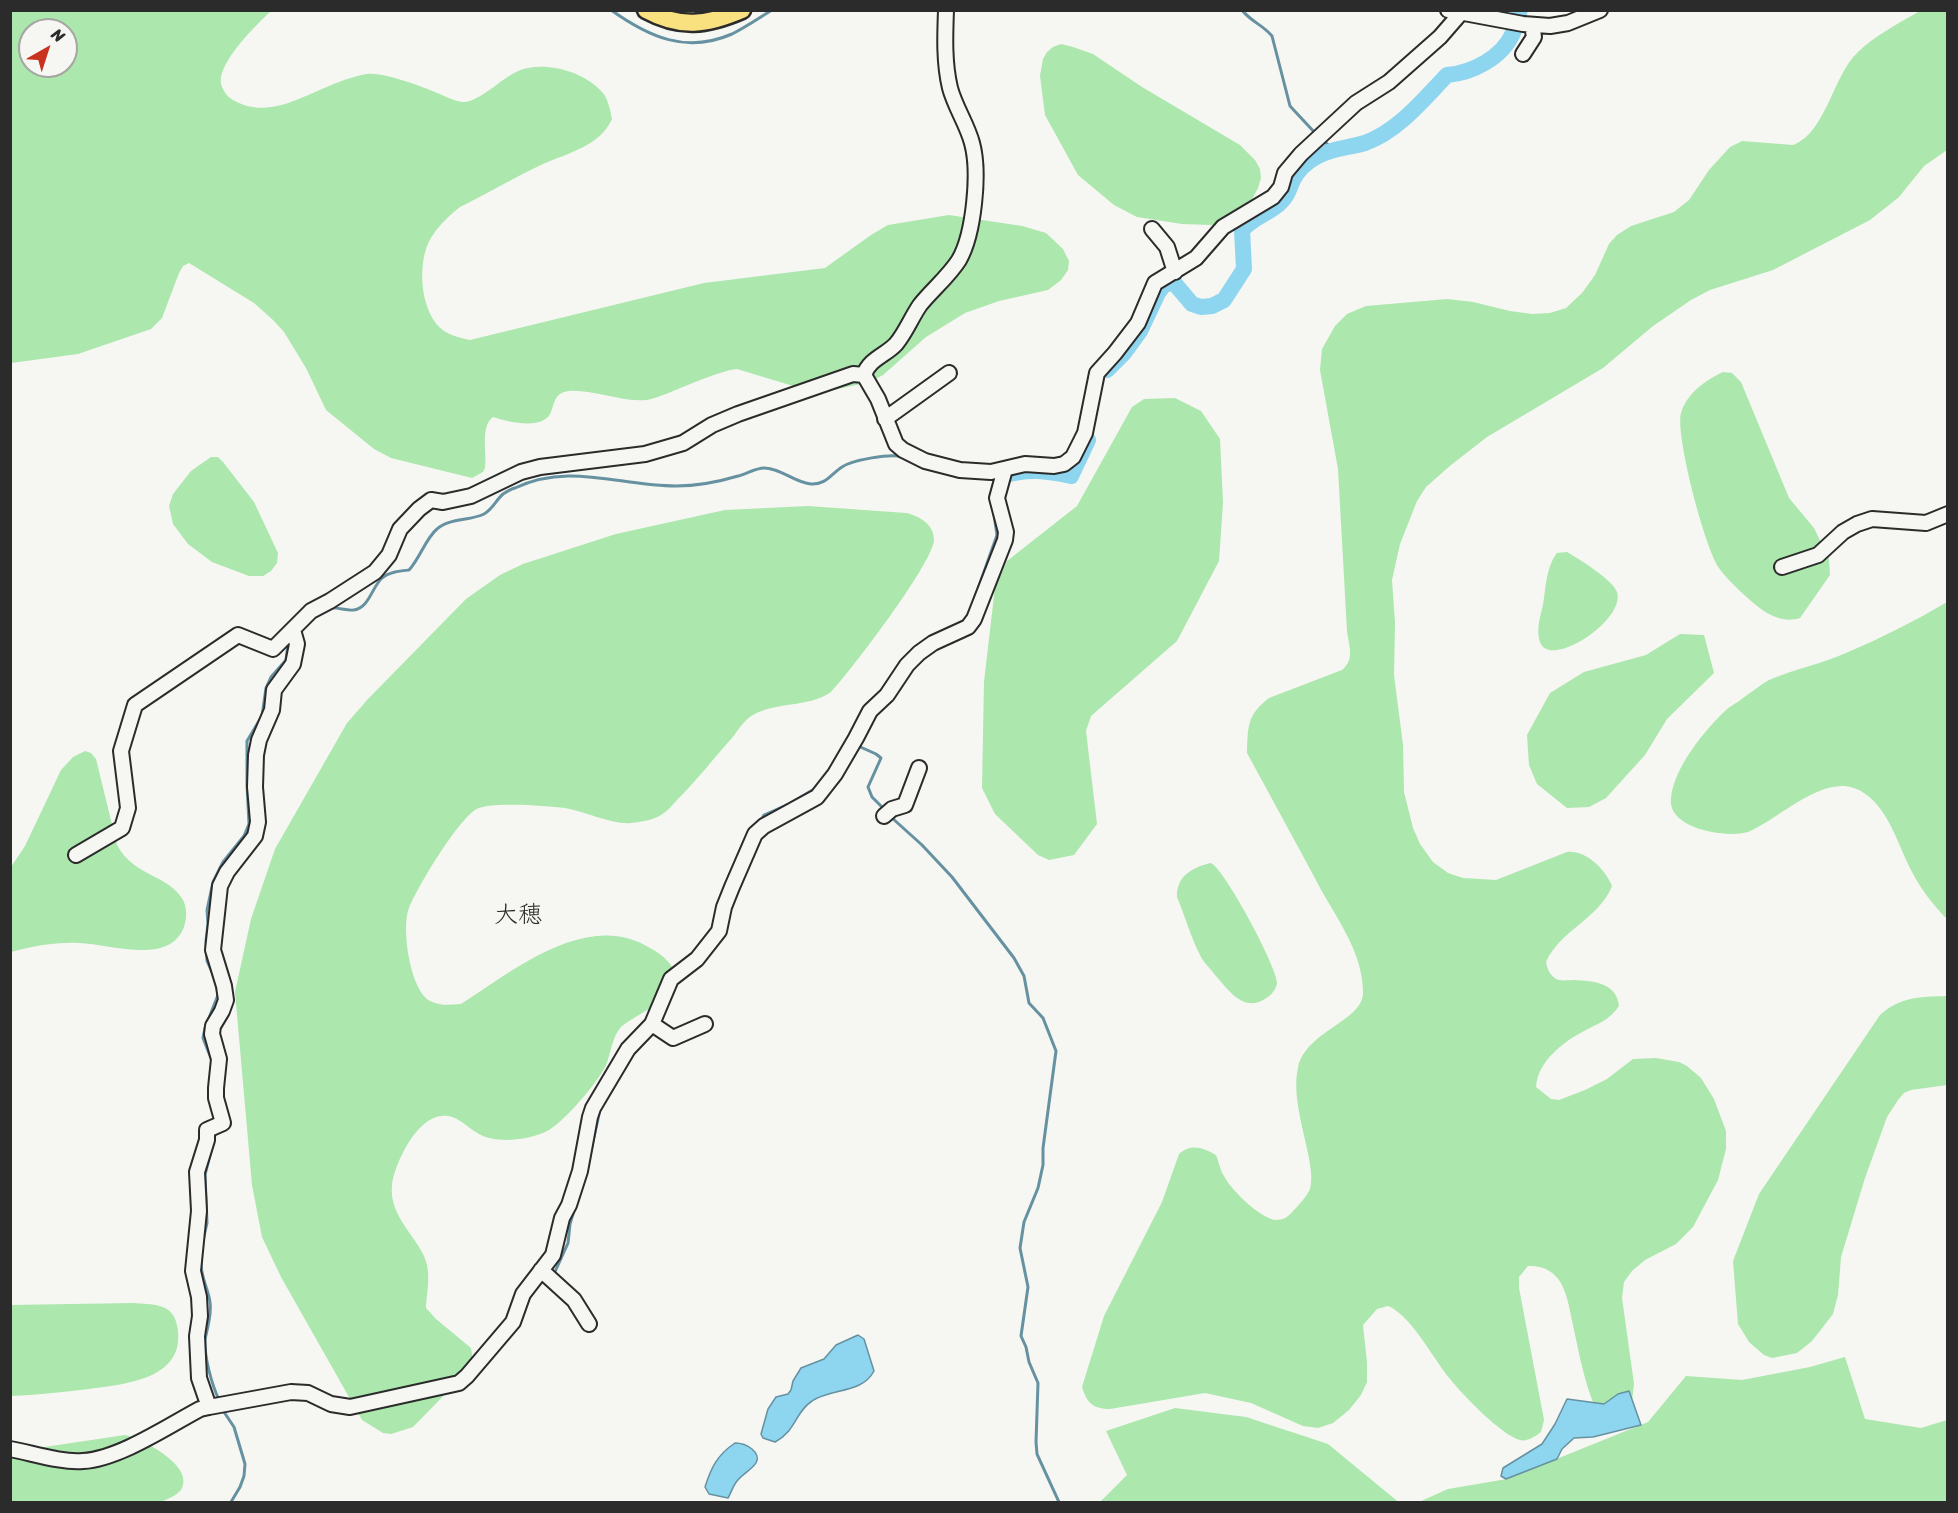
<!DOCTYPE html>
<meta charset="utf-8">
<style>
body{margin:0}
#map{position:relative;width:1958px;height:1513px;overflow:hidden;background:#f6f6f2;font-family:Sriracha,sans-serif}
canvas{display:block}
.frame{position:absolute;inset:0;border:12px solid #2b2b2b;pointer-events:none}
.north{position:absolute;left:18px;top:18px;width:60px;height:60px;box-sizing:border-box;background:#f6f6f2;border:2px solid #a5a5a2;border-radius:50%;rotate:39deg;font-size:16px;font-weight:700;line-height:24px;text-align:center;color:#2b2b2b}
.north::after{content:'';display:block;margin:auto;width:21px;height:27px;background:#c8321e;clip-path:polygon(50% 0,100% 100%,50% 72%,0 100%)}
</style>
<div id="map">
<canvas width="1958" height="1513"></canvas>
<div class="frame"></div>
<div class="north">N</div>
</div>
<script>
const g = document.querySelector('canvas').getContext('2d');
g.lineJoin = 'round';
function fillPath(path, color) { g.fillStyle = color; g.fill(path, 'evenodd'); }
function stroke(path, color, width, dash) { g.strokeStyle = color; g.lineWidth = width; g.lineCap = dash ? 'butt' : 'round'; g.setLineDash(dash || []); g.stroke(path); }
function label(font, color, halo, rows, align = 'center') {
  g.font = font + ' Sriracha,"Klee One",sans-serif'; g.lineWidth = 4.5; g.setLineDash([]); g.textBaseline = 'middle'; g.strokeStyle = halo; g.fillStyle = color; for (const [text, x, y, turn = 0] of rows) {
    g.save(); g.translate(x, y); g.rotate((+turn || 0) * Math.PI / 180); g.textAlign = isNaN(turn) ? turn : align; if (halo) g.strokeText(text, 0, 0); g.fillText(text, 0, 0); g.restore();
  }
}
fillPath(new Path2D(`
 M10,11H271C257,24 217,63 221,84C223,91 228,98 235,101C273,122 314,88 351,78C358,76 366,73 373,74C387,74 418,85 430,90C441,94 454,102 465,102C481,100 500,80 516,72C541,60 581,70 600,90C608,97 610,109 612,119C600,146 568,153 543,164C515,177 488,193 460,207C447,217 431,233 426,249C418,274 422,315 444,331C452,336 461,338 470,340L704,283L825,268L871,235L888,225L949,215L1022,226L1046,233L1063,249L1069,261L1068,270L1061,280L1048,290L999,301L965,313L926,337L883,375L870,382L833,390L803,389L737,369L730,370C712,375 695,382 678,389C668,393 657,398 647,400C623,403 583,386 564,392C554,395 554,406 550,414C541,430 508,422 493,417C480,426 487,453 485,468L483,472L472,478L391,458L374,449L326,410L306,368L284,332L273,320L254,303L189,263L183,266L179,273L162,318L151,329L78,354L11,363ZM30,30H66V66H30Z
 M1920,11H1947V150L1924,166L1899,197L1870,220L1773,270L1710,290L1691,300L1653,326L1603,368L1487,437L1451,465L1426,487L1417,501L1400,544L1392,580L1395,623L1394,675L1403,745L1404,792L1413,828L1420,844L1433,862L1448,873L1463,878L1496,880L1567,852C1586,850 1605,869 1612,886C1599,919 1560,930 1546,962C1547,969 1551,978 1559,980C1564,981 1569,980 1574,980C1594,981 1617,983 1619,1006C1610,1020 1597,1024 1584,1031C1563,1042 1538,1061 1536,1087L1551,1099L1559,1100L1585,1090L1607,1079L1633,1059L1656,1058L1679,1062L1687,1066L1701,1078L1714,1099L1726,1131V1149L1718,1180L1693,1227L1676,1244L1645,1260L1632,1271L1624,1282L1622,1298L1634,1384L1632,1401L1595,1407C1584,1381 1579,1353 1573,1325C1570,1312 1568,1297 1562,1285C1555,1271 1542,1265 1528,1266L1519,1277V1288L1544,1420L1541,1432C1536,1436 1527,1442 1520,1440C1501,1435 1463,1395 1450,1379C1434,1360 1411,1315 1388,1306L1377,1309L1363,1325L1367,1363V1382L1361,1395L1349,1410L1333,1423L1318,1428L1303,1426L1251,1403L1205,1393L1110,1409C1093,1409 1087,1403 1082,1387L1104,1316L1162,1202L1179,1154C1192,1143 1203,1148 1216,1155C1219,1162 1220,1170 1224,1176C1230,1189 1260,1218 1275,1220C1284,1220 1288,1217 1294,1210C1299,1205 1307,1196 1310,1189C1313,1177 1310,1165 1308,1153C1303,1128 1292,1093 1298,1068C1305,1031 1364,1021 1363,992C1363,952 1336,918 1318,884C1295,841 1271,797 1247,753C1248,726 1247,715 1269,698L1342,670C1355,659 1349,647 1347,631L1338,469L1320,370L1322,349L1335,326L1347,314L1366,306L1447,299L1473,302L1510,311L1532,314L1550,313L1566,308L1582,293L1595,275L1609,244L1617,235L1631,226L1674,212L1689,200L1709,170L1730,147L1742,141L1793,145C1826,133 1833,75 1858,52C1876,35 1899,23 1920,11Z
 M1061,44L1073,47L1093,54L1142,87L1240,145L1255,160L1260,169L1261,178L1258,188L1247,209L1232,220L1211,225L1182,224L1137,217L1114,205L1078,175L1045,115L1040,76L1043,59L1047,52L1053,47Z
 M1723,372L1732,373L1741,382L1789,498L1814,528L1829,559L1830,575L1800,618C1790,621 1780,620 1769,614C1758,609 1726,579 1719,568C1705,548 1675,435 1681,413C1687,393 1706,380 1723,372Z
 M1175,398L1201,411L1220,439L1223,503L1219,561L1177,641L1091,716L1086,731L1097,824L1074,855L1049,860L1038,855L995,814L982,788L984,682L995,587L1007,561L1077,506L1132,407L1144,399Z
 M211,457H218L223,462L254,502L278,553L277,563L271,571L263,576H249L212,562L188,544L173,524L169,506L173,494L191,471Z
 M808,506L906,513C919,516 934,524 934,540C933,563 850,672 831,692C808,708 778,701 753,715C745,719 738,730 732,738C714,758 697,780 678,799C673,804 668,811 661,815C653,820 641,822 631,823C614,825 583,811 565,808C547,806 488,801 475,810C456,823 418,886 409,908C401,927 410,990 430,1001C440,1006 450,1005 461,1004C513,971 587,909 650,948C661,954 671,961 675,974C669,983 663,997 655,1004C645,1013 631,1018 621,1027C612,1037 611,1053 606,1065C599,1081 561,1126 545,1132C527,1140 497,1144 479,1134C468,1128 460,1118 448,1116C419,1111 395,1162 392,1185C389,1213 411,1231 423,1254C432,1272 427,1289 426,1308L436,1319L471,1348L473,1360L461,1378L413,1427L391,1434L383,1433L362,1420L281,1277L262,1237L252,1185L235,992L251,919L275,849L347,723L368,699L466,599L500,575L523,564L616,534L725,510Z
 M1567,552C1579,559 1613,580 1617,592C1626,620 1550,670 1540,642C1536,630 1540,617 1543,605C1546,588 1546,567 1557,553Z
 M1947,602V919C1934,906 1920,888 1912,872C1897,844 1887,800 1854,788C1821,776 1777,820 1748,832C1738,835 1722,834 1712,832C1695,829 1668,819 1671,798C1674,768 1703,732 1725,711C1730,706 1737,703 1743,698C1752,692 1760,685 1769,680C1794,669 1822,664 1846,653C1881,638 1915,621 1947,602Z
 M1680,634L1704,635L1714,673L1667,719L1645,755L1606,798L1589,807L1567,808L1537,784L1529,765L1527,735L1550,693L1584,672L1646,655Z
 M85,751L91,753L96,759L117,845C134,877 168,874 183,900C187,908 187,918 184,927C169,966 111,944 79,943C56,942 33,946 11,952V867L25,846L61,770L73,757Z
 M1211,863C1225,870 1277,967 1277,983C1276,991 1269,997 1263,1000C1242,1012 1227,988 1215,975C1211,969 1204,963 1201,957C1191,938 1185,916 1177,897C1176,876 1193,867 1211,863Z
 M1947,996V1085L1911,1090L1904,1093L1898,1100L1887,1117L1865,1178L1841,1257L1838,1295L1833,1314L1812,1341L1797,1353L1772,1358L1764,1355L1749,1342L1738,1324L1733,1261L1759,1194L1880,1015C1901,996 1921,997 1947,996Z
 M133,1303C152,1305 172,1302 177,1325C188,1379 126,1384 89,1389C63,1392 37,1395 11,1396V1305Z
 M1845,1357L1865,1419L1921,1428L1947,1420V1502H1419L1448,1489L1507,1479L1648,1422L1686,1376L1742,1380L1810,1367Z
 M1175,1408L1246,1417L1328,1444L1396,1500L1398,1502H1100L1127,1475L1106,1431Z
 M125,1435C142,1439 196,1466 181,1490C176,1496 167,1499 161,1502H11V1452Z`), '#ace7ad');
const water = new Path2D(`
 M858,1335L864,1339L874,1371C862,1394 831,1388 812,1401C795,1412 797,1430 775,1442L763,1438L761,1434L768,1409L776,1397L788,1394L791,1390L793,1381L801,1368L824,1359L836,1345Z
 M1629,1391L1641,1425L1593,1437L1574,1438L1562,1449L1557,1459L1506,1479L1501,1476L1503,1468L1542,1444L1555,1424L1567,1399L1604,1404L1618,1394Z
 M735,1443C742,1443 747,1445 752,1449C768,1463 744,1471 737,1481C733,1486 731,1493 728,1498L709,1494L705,1487C711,1468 717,1455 735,1443Z`);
fillPath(water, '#8ed5ef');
stroke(water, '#6691a1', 1.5);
stroke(new Path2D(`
 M611,10C649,37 686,54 732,34C746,27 759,18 772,10
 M1242,10C1250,21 1263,25 1272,36L1290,106L1316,134
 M1321,139L1333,149
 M973,603L997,535L993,508
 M330,608C338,607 346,611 354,610C369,608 372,587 382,578C389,572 400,571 409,570C420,558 426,538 437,529C449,518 470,521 484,514C493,509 496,500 503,494C506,492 511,489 515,488C569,462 619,486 676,486C697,486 718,482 738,476C746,474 756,468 764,468C781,468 795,483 811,484C826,485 831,474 842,467C852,460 891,453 903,457
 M948,629L966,620
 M856,745L876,754L881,758L868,787L872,797L885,810
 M891,817L922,845L952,877L1014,958L1024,976L1029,1003L1043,1018L1056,1051L1043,1148V1165L1038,1188L1024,1222L1020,1248L1028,1287L1021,1336L1026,1347L1029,1362L1038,1383L1036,1442L1037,1454L1059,1502
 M759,823L764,815L789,804L816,788
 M211,1068L212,1061L203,1038L205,1028L218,995L216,981L207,961L206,941L208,924L207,910L213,882L223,862L244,836L249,824L247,785V741L262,716L266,688L271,677L286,660L288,644L291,641
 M580,1192L585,1178L601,1105
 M202,1245L207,1223L205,1175L216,1131
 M201,1261C200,1276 208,1288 210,1302C212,1315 207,1328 205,1340C204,1357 212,1385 219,1400
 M554,1274L568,1243L570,1224L575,1207
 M222,1409L234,1427L245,1464L244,1476L240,1487L231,1502`), '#6691a1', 3);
stroke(new Path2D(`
 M1107,370L1124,353L1140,331L1158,293L1163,286L1169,283L1175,284L1192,304L1201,307L1212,306L1224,300L1244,269L1242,230C1255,216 1268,214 1280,203C1288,196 1289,189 1293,180C1298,170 1307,162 1316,157C1332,148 1348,148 1365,143C1398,131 1423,100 1447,75C1472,73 1502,58 1513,33C1516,26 1517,18 1520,10
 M1003,476C1027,468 1048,471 1071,476L1088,440`), '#8ed5ef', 16);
const minor = new Path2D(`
 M1448,10L1523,24L1550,26L1568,23L1600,10
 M1523,54L1534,37L1532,25
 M1152,229L1167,247L1175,272
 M864,375C869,359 886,355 896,344C906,332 911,318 920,305C932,290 949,276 959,260C974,234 980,172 972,143C967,124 955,107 950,88C944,63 945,36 946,10
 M885,419L949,373
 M1782,567L1818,555L1843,532L1857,524L1872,519L1926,523L1948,514
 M884,816L892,809L905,805L919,768
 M76,855L122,828L128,808L121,751L135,705L238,635L273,649L311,611L330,601L375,572L389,555L400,529L419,509L431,500L443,502L471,496L521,472L540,467L645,454L683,443L712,425L738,414L853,374L864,375L878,399L896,444L903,450L925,461L960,470L991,472L1025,464L1054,466L1064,464L1073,457L1085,433L1097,373L1115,353L1138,323L1155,283L1196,258L1223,227L1273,197L1281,187L1285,173L1301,154L1356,103L1389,82L1440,37L1460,14
 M652,1024L673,1038L705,1024
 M541,1270L574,1300L589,1324
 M209,1407L199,1378L197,1336L200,1316L199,1297L193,1271L199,1211L197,1172L207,1140V1130L223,1123L216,1098V1088L219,1059L212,1034L213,1026L222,1011L226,1000L224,986L213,950L220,886L227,872L255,836L258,822L255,787L256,755L259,740L272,710L274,690L293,664L297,644L293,630
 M10,1449C32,1453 62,1463 83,1461C119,1459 168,1426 200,1409L209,1407L291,1392L308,1393L331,1404L350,1407L459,1383L467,1376L513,1322L523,1294L553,1255L562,1218L569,1205L580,1171L590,1117L593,1108L628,1049L652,1024L671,979L697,959L719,931L724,907L732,887L755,834L764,826L817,797L835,774L856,738L870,711L887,695L907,665L919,653L933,643L968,627L974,619L1005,540L1006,532L997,498L1005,469`);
const major = new Path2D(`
 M646,10C681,29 707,25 742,10`);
stroke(minor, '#2b2b2b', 18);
stroke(major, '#2b2b2b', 21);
stroke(minor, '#f6f6f2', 14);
stroke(major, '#fae180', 16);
label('24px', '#2b2b2b', '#f6f6f2', [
 ["大穂",518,916]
]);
</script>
